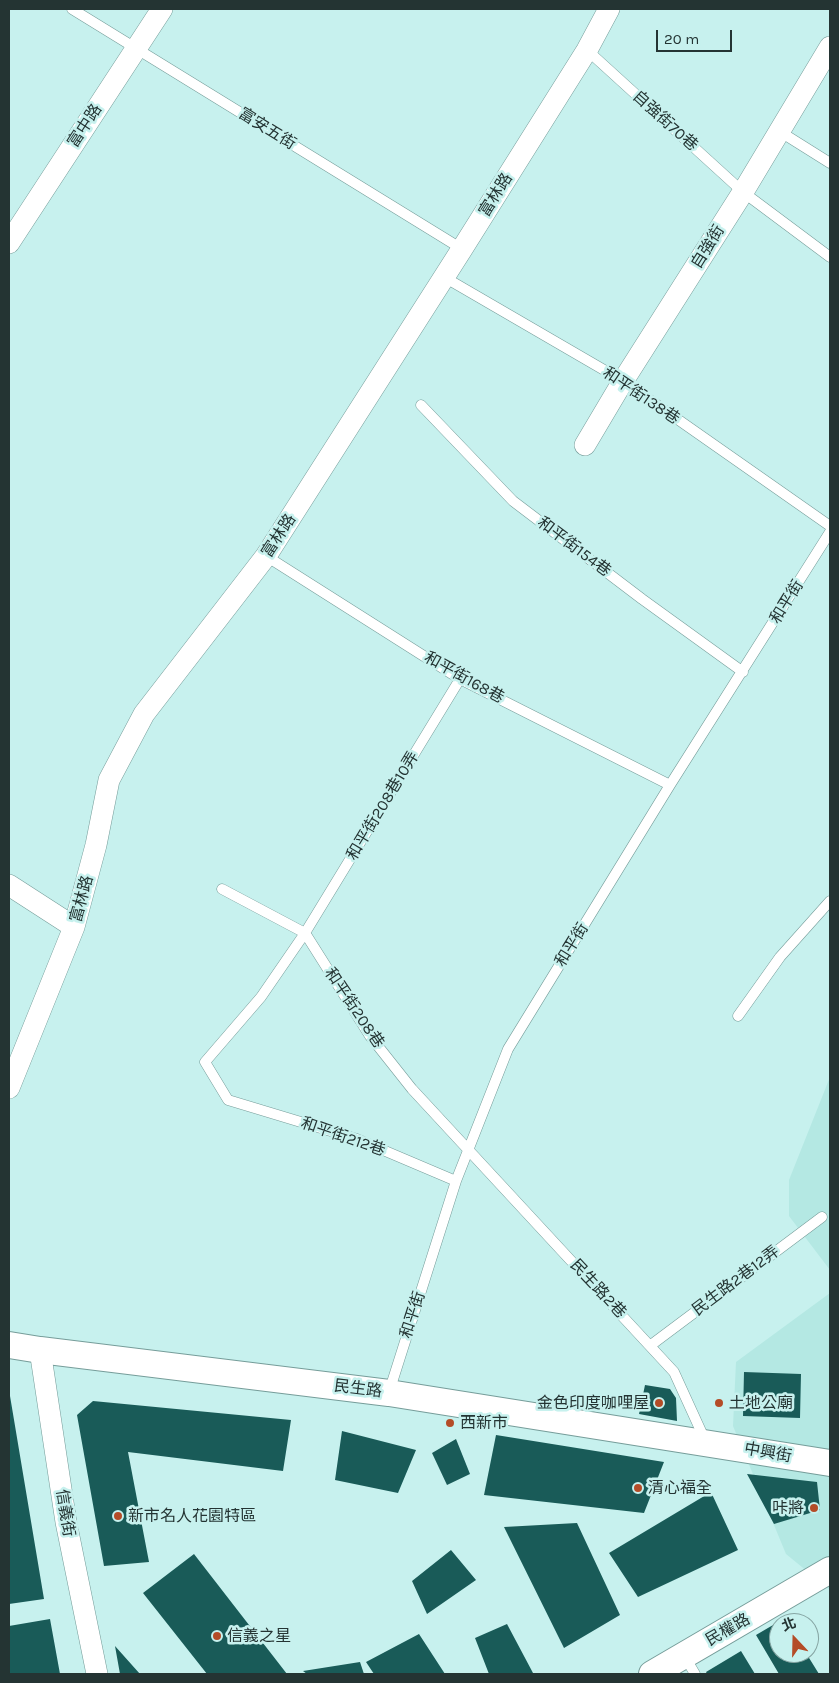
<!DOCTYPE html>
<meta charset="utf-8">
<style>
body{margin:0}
#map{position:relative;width:839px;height:1683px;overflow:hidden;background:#c7f1ee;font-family:Karla,"Noto Sans TC",sans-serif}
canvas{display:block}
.frame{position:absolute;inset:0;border:10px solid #243433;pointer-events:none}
.north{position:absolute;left:769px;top:1613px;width:50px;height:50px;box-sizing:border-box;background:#c7f1ee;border:1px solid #86a5a3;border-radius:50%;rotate:339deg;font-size:14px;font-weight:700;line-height:20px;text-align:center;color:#243433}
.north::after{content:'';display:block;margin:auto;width:18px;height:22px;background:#b44c27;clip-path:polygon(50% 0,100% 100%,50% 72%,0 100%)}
.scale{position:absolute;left:656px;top:30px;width:76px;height:22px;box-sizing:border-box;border:2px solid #243433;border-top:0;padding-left:6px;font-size:15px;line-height:18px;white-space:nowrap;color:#243433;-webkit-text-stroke:4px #c7f1ee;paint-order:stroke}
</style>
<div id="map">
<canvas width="839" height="1683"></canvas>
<div class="frame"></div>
<div class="north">北</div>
<div class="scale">20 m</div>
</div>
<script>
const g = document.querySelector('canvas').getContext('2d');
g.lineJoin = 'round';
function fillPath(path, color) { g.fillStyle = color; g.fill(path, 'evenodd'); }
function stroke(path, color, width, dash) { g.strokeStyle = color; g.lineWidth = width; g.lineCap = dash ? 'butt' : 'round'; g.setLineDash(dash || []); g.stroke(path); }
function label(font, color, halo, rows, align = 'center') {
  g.font = font + ' Karla,"Noto Sans TC",sans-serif'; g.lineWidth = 5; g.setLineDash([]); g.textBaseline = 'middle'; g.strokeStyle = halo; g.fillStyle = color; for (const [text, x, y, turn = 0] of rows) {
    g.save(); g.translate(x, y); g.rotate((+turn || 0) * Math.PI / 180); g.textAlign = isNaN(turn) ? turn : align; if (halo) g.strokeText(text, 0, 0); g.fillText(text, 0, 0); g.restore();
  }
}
fillPath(new Path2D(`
 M830,1077V1270L789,1216V1180Z
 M830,1293V1590L786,1554L733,1426L736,1362Z`), '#b4e8e3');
fillPath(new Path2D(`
 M744,1372L801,1374L800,1418L743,1416Z
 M645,1385L670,1389L676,1398L677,1421L639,1414Z
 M9,1390L44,1599L9,1604Z
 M93,1401L291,1420L283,1471L128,1452L149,1562L104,1566L77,1415Z
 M342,1431L416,1450L398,1493L335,1480Z
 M496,1435L664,1462L644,1513L484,1495Z
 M456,1439L470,1474L447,1485L432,1453Z
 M747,1474L817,1482L820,1510L774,1524Z
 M711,1492L738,1550L638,1597L609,1553Z
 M577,1523L620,1615L564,1648L504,1527Z
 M451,1550L476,1580L427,1614L412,1581Z
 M194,1554L287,1674H207L143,1593Z
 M785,1618L788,1623H779V1653H806L819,1674H779L756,1635Z
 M50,1619L60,1674H9V1626Z
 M507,1624L533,1673L489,1674L475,1638Z
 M419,1634L445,1674H374L366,1662Z
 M115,1646L140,1674H120Z
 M741,1651L755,1674H707L706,1672Z
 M360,1662L364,1674H307L303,1671Z`), '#195b58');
const service = new Path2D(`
 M72,9L462,249
 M587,50L743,192L830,257
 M779,131L830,163
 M444,277L623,381L830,526
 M421,405L513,501L642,599L743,672
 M266,556L460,679L670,785
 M222,889L305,933L370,1036L412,1089L674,1372L705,1440
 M738,1016L780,957L830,901
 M456,1181L357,1139L228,1100L205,1062L261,997L305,933L460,679
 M651,1345L822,1217
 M389,1392L456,1181L508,1049L670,785L830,532
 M685,1657L695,1674`);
const minor = new Path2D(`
 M9,243L162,9
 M585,445L623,381L743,192L830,47
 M9,885L74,927
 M9,1088L74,927L96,845L109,780L144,714L266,556L462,249L587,50L609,9
 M40,1350L66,1522L97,1674`);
const tertiary = new Path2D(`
 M9,1345L40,1350L389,1393L830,1463
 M652,1674L830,1570`);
stroke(service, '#769d9a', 11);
stroke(minor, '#769d9a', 22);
stroke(tertiary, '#769d9a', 28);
stroke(service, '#fff', 10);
stroke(minor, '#fff', 21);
stroke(tertiary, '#fff', 26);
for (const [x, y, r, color] of [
 [659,1403,5,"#b44c27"],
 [719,1403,5,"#b44c27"],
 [450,1423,5,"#b44c27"],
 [638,1488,5,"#b44c27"],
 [814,1508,5,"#b44c27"],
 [118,1516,5,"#b44c27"],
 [217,1636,5,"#b44c27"]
]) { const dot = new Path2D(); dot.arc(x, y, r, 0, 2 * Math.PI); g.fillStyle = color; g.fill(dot); stroke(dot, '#c7f1ee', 2); }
label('16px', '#243433', '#c7f1ee', [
 ["自強街70巷",665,121,42],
 ["富中路",85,126,-57],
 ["富安五街",267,129,32],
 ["富林路",496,195,-58],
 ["自強街",708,247,-58],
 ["和平街138巷",641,396,34],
 ["富林路",279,536,-57],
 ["和平街154巷",574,547,37],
 ["和平街",787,602,-58],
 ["和平街168巷",464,678,29],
 ["和平街208巷10弄",383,806,-59],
 ["富林路",82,899,-75],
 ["和平街",572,945,-58],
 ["和平街208巷",354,1008,56],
 ["和平街212巷",343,1137,19],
 ["民生路2巷12弄",736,1281,-37],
 ["民生路2巷",598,1289,47],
 ["和平街",413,1315,-72],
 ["民生路",358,1389,7],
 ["中興街",768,1453,10],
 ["信義街",65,1513,81],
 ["民權路",728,1630,-30]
]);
label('16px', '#243433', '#c7f1ee', [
 ["金色印度咖哩屋",649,1403,"right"],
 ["土地公廟",729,1403],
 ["西新市",460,1423],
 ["清心福全",648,1488],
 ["咔將",804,1508,"right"],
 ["新市名人花園特區",128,1516],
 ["信義之星",227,1636]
], 'left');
</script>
